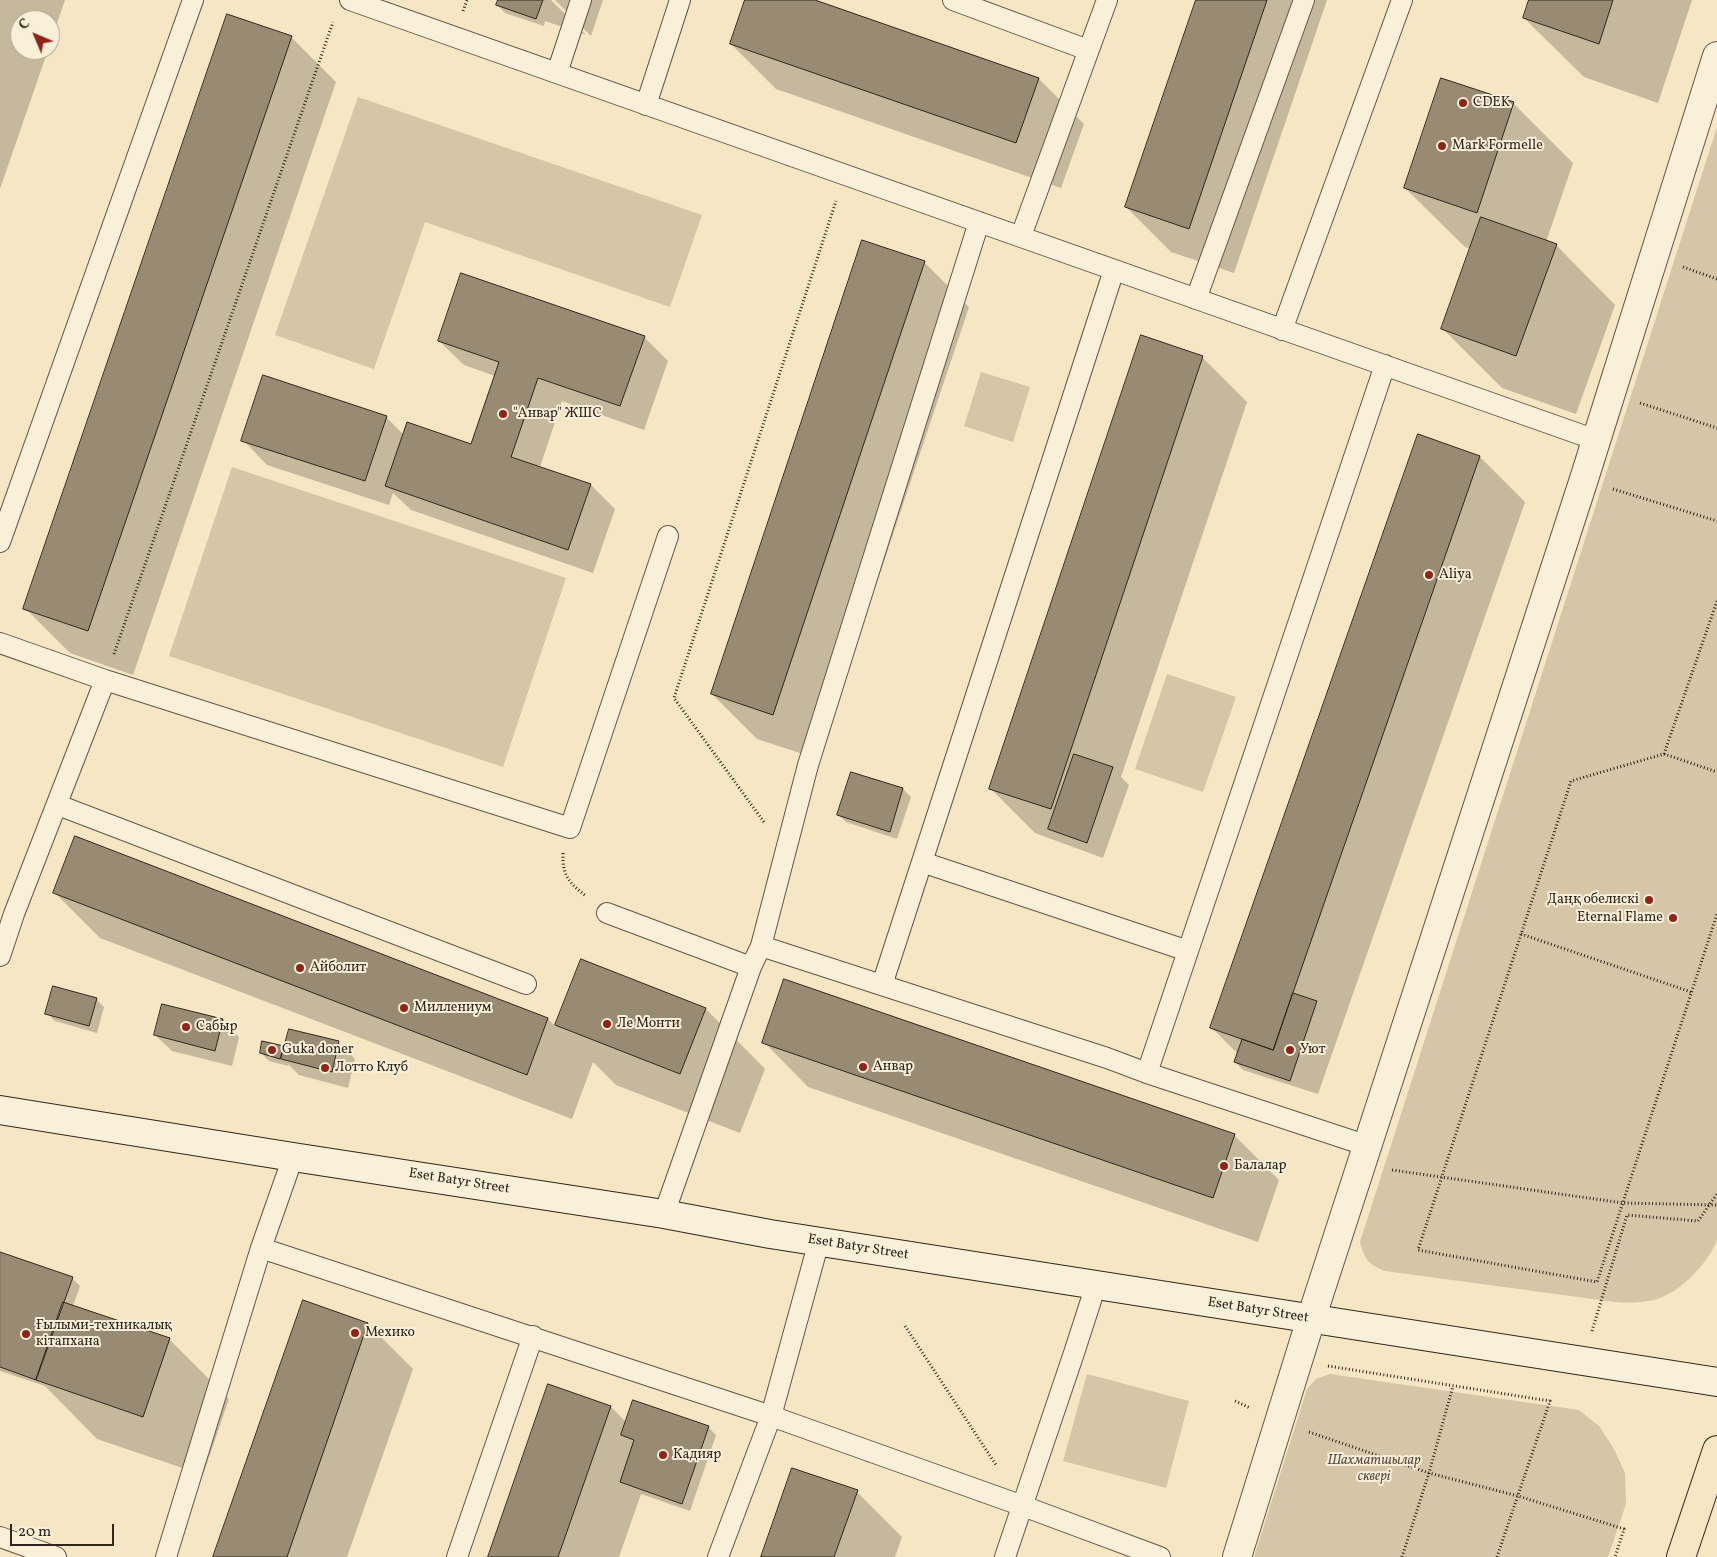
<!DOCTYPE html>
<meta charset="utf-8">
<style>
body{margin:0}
#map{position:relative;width:1717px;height:1557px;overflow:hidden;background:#f7e6c3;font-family:Vollkorn,serif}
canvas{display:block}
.north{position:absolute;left:10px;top:10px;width:50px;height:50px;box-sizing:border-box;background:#faefd8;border:1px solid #aa9f8d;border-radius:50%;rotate:315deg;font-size:14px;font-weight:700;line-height:20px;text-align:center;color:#32261c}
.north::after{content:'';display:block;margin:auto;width:18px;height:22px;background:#8f2418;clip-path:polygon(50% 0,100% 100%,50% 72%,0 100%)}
.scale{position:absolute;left:10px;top:1524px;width:104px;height:22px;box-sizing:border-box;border:2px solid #32261c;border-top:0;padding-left:6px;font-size:15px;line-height:18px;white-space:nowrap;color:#32261c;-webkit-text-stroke:4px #faefd8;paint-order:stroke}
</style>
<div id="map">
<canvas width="1717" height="1557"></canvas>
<div class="north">С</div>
<div class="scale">20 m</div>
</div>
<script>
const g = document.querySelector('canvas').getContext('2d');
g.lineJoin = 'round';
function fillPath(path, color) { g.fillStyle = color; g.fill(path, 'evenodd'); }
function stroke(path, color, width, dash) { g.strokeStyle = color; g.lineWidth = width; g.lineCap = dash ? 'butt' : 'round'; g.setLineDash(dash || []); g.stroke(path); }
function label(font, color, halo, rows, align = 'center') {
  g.font = font + ' Vollkorn,serif'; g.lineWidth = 4; g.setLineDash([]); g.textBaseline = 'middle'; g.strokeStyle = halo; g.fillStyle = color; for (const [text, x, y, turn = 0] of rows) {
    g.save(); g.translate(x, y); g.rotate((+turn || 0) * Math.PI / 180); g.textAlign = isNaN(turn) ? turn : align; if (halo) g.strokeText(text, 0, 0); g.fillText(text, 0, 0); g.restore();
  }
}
fillPath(new Path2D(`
 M358,97L702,215L670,307L425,222L374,369L275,335Z
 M1717,127V1240C1709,1262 1681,1292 1657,1299C1643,1303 1630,1303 1615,1302L1385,1271C1368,1264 1365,1260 1360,1242Z
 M981,372L1030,387L1013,442L964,426Z
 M232,467L566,578L503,767L169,656Z
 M1167,674L1236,697L1203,792L1135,769Z
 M1087,1374L1189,1401L1166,1488L1063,1461Z
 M1330,1374L1579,1410L1599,1426L1614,1449L1625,1473L1626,1504L1608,1557H1254L1307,1389L1316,1379Z`), '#d6c5a7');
fillPath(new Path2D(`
 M0,0H65L50,43V20H20V50H48L0,189Z
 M499,0H551L586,35L545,21L544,26L505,13L497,5Z
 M555,0H603L591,36Z
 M746,0H811L1039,79L1084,124L1061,188L776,89L731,44Z
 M1197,0H1327L1234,273L1171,252L1126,207Z
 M1530,0H1692L1658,103L1584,77L1524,18Z
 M291,37L336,82L133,675L70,653L25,608Z
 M1513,103L1573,163L1546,242L1556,245L1615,305L1576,414L1502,388L1443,329L1471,249L1465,247L1405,188Z
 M924,262L969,307L818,759L757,739L712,694Z
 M644,337L668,361L644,430L562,401L540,467L591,485L615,509L593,573L411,510L393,493L389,505L267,465L243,440L386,417L404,435L472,446L495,376L464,365L439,341Z
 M1202,357L1247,402L1121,777L1129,785L1103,858L1035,833L990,788Z
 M1419,436L1480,457L1525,502L1318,1094L1243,1070L1235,1062L1238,1054L1212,1028Z
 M851,773L903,789L911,797L897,839L846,822L838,814Z
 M75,838L548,1019L556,1027L582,961L706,1009L765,1069L740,1133L616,1085L593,1062L572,1119L100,938L55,893Z
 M96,999L104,1007L97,1033L55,1021L47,1013Z
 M223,1020L239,1037L232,1066L172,1051L155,1035Z
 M290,1030L339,1043L355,1059L348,1088L299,1075L288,1064V1066L269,1061L261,1053L283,1047L285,1049Z
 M764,1042L1234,1135L1279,1180L1258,1242L808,1087Z
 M0,1253L72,1278L80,1286L73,1306L169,1339L229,1399L203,1475L97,1439L45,1386L0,1371Z
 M368,1324L413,1369L347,1557H215Z
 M549,1386L611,1407L627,1423L708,1427L716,1435L690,1511L641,1494L619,1557H489Z
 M857,1492L902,1537L895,1557H762Z`), '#0003');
const building = new Path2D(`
 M498,0H543L536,19L496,5Z
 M745,0H815L1039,78L1016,143L730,44Z
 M1196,0H1267L1189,229L1125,207Z
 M1529,0H1613L1599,44L1523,18Z
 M227,14L292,36L88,631L23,609Z
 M1441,78L1514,102L1477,213L1404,188Z
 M1481,217L1557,244L1516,356L1441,329Z
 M862,240L925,261L773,715L711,694Z
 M461,273L645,336L620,406L538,378L511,457L591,484L568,550L385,486L407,422L471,444L499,362L438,341Z
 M1141,335L1203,356L1051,809L989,789Z
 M263,375L387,416L365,481L241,441Z
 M1418,434L1480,456L1273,1050L1210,1028Z
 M1074,754L1113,767L1087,843L1048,829Z
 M851,772L903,788L890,832L837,815Z
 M75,836L548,1018L527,1075L53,893Z
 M581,959L706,1008L680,1074L555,1025Z
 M784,979L1235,1134L1213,1198L762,1043Z
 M53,986L97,998L89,1026L45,1014Z
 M1293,993L1317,1001L1290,1081L1234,1062L1242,1039L1273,1050Z
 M162,1004L223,1019L215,1051L154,1035Z
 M289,1029L339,1041L332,1072L281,1059Z
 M262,1041L284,1046L280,1059L260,1053Z
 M0,1252L73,1277L36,1380L0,1367Z
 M303,1300L368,1323L287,1557H213Z
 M63,1302L170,1338L143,1417L36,1380Z
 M548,1384L611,1406L558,1557H488Z
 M633,1400L709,1426L682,1504L620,1482L634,1440L621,1435Z
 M792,1468L858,1490L834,1557H761Z`);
fillPath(building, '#988a73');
stroke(building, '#32261c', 1);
const lane = new Path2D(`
 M350,0L1596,440
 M953,0L1088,50
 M557,73L581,0
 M646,105L680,0
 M1021,236L1107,0
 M1196,299L1304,0
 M1282,330L1402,0
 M0,542L193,0
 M0,643L105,680L570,828L668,536
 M58,805L526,984
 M922,862L1188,951
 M607,913L751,967
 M761,946L808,765L979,222
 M0,956L14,914L105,680
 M882,985L1114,270
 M1147,1073L1385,365
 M664,1214L751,967L761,946L1107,1058L1147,1073L1368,1146
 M261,1248L771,1416L1023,1506L1160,1557
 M0,1537L56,1557
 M166,1557L261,1248L293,1157
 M457,1557L533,1336
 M718,1557L771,1416L819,1241
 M1005,1557L1074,1353L1096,1285`);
const street = new Path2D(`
 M1237,1557L1311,1319L1584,479L1717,56`);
const secondary = new Path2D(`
 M0,1110L293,1157L664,1214L770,1234L1717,1382`);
const primary = new Path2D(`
 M1681,1557L1717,1450`);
stroke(lane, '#635646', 22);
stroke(street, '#635646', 30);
stroke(secondary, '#32261c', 30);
stroke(primary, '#32261c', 30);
stroke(new Path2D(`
 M463,11L467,0
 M1683,267L1717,279
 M1640,403L1717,428
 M1613,489L1717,521
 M1717,601L1664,754L1571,781L1418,1250L1597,1282L1717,914
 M114,654L333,22
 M1664,754L1717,772
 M764,822L674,698L836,201
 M563,853C562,875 569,883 586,896
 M1521,934L1691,992
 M1392,1170L1623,1203L1717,1205
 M905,1326L996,1465
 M1592,1331L1627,1215L1698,1221L1717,1194
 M1328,1366L1550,1401L1497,1557
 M1235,1401L1250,1408
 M1309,1432L1429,1473L1518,1496L1624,1529L1615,1557
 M1402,1557L1429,1473L1453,1386`), '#32261c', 3, [1, 2.5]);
stroke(lane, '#faefd8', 20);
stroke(street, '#faefd8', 28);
stroke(secondary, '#faefd8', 28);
stroke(primary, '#f7e6c3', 28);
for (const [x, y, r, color] of [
 [1463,103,5,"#8f2418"],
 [1442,146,5,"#8f2418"],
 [503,414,5,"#8f2418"],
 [1429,575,5,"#8f2418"],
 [1649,900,5,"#8f2418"],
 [1673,918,5,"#8f2418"],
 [300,968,5,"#8f2418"],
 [404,1008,5,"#8f2418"],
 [607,1024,5,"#8f2418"],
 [186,1027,5,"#8f2418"],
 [272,1050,5,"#8f2418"],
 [1290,1050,5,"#8f2418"],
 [863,1067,5,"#8f2418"],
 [325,1068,5,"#8f2418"],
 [1224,1166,5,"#8f2418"],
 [355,1333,5,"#8f2418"],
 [26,1334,5,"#8f2418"],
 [663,1455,5,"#8f2418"]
]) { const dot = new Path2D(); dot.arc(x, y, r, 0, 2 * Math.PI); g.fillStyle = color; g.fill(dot); stroke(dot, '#faefd8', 2); }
label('14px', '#32261c', '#faefd8', [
 ["CDEK",1473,103],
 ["Mark Formelle",1452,146],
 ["\"Анвар\" ЖШС",513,414],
 ["Aliya",1439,575],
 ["Даңқ обелискі",1639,900,"right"],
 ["Eternal Flame",1663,918,"right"],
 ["Айболит",310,968],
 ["Миллениум",414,1008],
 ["Ле Монти",617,1024],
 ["Сабыр",196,1027],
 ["Guka doner",282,1050],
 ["Уют",1300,1050],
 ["Анвар",873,1067],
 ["Лотто Клуб",335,1068],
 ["Балалар",1234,1166],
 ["Ғылыми-техникалық",36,1326],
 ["кітапхана",36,1342],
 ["Мехико",365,1333],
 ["Кадияр",673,1455]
], 'left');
label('14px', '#32261c', '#faefd8', [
 ["Eset Batyr Street",459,1182,9],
 ["Eset Batyr Street",858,1248,9],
 ["Eset Batyr Street",1258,1311,9]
]);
label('italic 14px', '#5b4e3f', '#faefd8', [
 ["Шахматшылар",1374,1461],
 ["сквері",1374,1477]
]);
</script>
